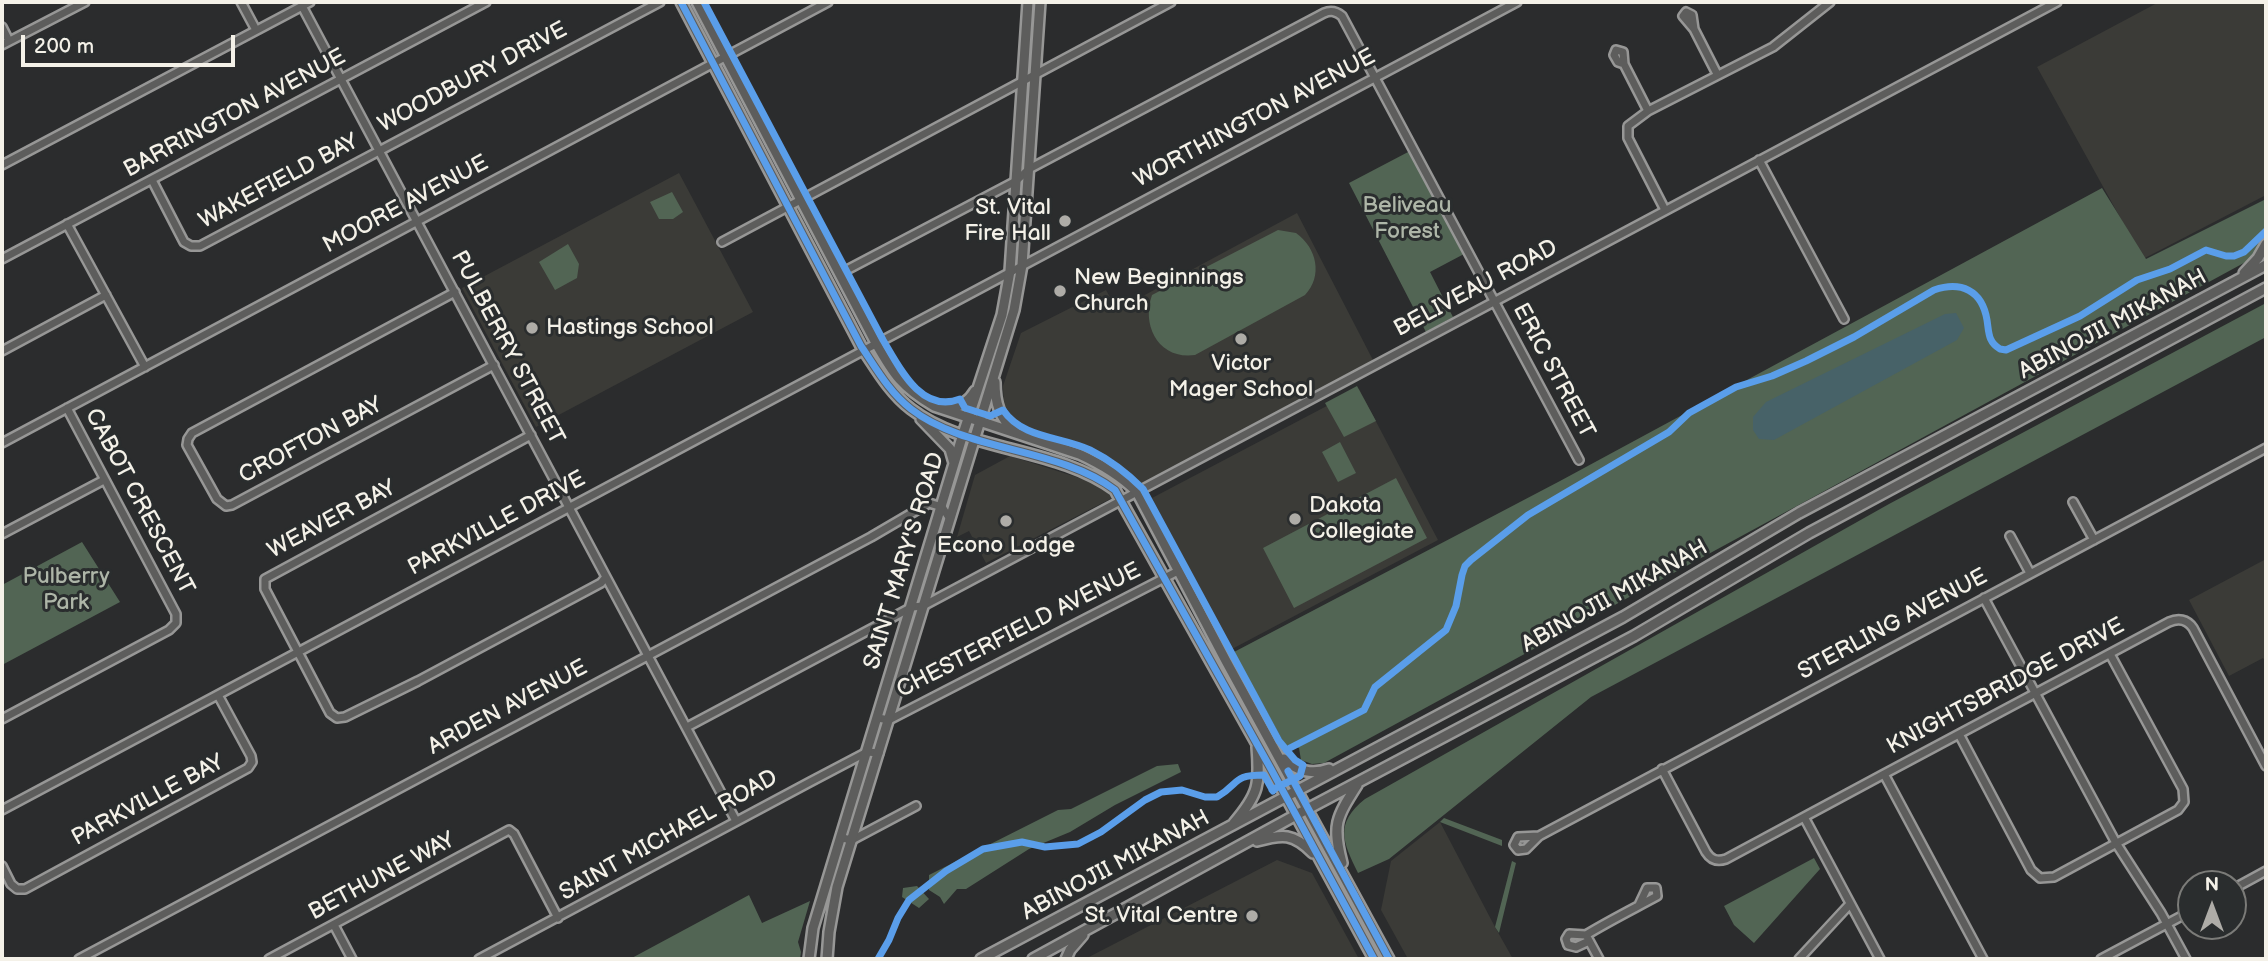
<!DOCTYPE html>
<style>
body{margin:0}
#map{position:relative;width:2268px;height:961px;overflow:hidden;background:#2b2c2d;font-family:"Balsamiq Sans",sans-serif}
canvas{display:block}
.frame{position:absolute;inset:0;border:4px solid #f4f1e8;pointer-events:none}
.north{position:absolute;left:2177px;top:870px;width:70px;height:70px;box-sizing:border-box;background:#2a2d2e;border:2px solid #7b7b78;border-radius:50%;rotate:0deg;font-size:19px;font-weight:700;line-height:28px;text-align:center;color:#f4f1e8}
.north::after{content:'';display:block;margin:auto;width:24px;height:32px;background:#aeaca7;clip-path:polygon(50% 0,100% 100%,50% 72%,0 100%)}
.scale{position:absolute;left:21px;top:35px;width:214px;height:32px;box-sizing:border-box;border:4px solid #f4f1e8;border-top:0;padding-left:9px;font-size:21px;line-height:24px;white-space:nowrap;color:#f4f1e8;-webkit-text-stroke:5px #2a2d2e;paint-order:stroke}
</style>
<div id="map">
<canvas width="2268" height="961"></canvas>
<div class="frame"></div>
<div class="north">N</div>
<div class="scale">200 m</div>
</div>
<script>
const g = document.querySelector('canvas').getContext('2d');
g.lineJoin = 'round';
function fillPath(path, color) { g.fillStyle = color; g.fill(path, 'evenodd'); }
function stroke(path, color, width, dash) { g.strokeStyle = color; g.lineWidth = width; g.lineCap = dash ? 'butt' : 'round'; g.setLineDash(dash || []); g.stroke(path); }
function label(font, color, halo, rows, align = 'center') {
  g.font = font + ' "Balsamiq Sans",sans-serif'; g.lineWidth = 6; g.setLineDash([]); g.textBaseline = 'middle'; g.strokeStyle = halo; g.fillStyle = color; for (const [text, x, y, turn = 0] of rows) {
    g.save(); g.translate(x, y); g.rotate((+turn || 0) * Math.PI / 180); g.textAlign = isNaN(turn) ? turn : align; if (halo) g.strokeText(text, 0, 0); g.fillText(text, 0, 0); g.restore();
  }
}
fillPath(new Path2D(`
 M2159,2H2266V195L2143,259L2037,67Z
 M679,173L753,312L536,427L462,288Z
 M1297,213L1374,362L1141,485L1115,461L1088,447L1022,427L1012,420L1004,408L1003,386L1021,333L1106,290L1117,310Z
 M1359,389L1438,540L1232,649L1152,498Z
 M1010,456L1089,481L1108,493L1112,498L986,563L969,531L957,537L975,475Z
 M2266,559V662L2263,658L2229,676L2189,600Z
 M1440,822L1495,927L1513,959H1408L1381,910L1391,861Z
 M1277,860L1312,873L1359,959H1085Z`), '#3b3b37');
fillPath(new Path2D(`
 M1410,151L1464,254L1430,272L1453,317L1426,332L1349,183Z
 M2102,188L2146,259L2266,199V235L2253,258L1324,763L1312,764L1301,760L1299,748L1285,745L1234,652L1560,481Z
 M672,192L683,212L673,219H659L650,202Z
 M1278,230L1296,233C1317,248 1323,276 1305,295L1195,355C1159,360 1141,326 1152,295Z
 M568,244L579,264L577,278L555,290L539,262Z
 M2266,303V337L1591,697L1389,859L1358,873C1343,842 1334,824 1365,799L1889,504Z
 M1357,386L1376,421L1344,437L1325,403Z
 M1340,442L1356,473L1338,482L1322,452Z
 M1396,478L1427,538L1294,608L1263,548Z
 M82,542L120,602L2,665V585Z
 M1178,764L1181,772L1115,805L1070,832L1029,849L966,889H957L944,904L940,897L929,890V875L1058,810L1071,809L1157,766Z
 M1444,818L1502,840V846L1440,822Z
 M1814,858L1820,869L1754,943L1734,925L1724,906Z
 M1512,861L1516,863L1499,933L1495,927Z
 M917,886L929,899L919,908L902,897L903,888Z
 M749,895L762,923L810,901L798,942L801,952L800,959H630Z`), '#526554');
fillPath(new Path2D(`
 M1956,313L1964,328L1957,340L1774,440L1759,439L1753,430V417L1766,402L1945,314Z`), '#476268');
const minor = new Path2D(`
 M241,2L256,30
 M302,6L736,821
 M2,27L9,41
 M1694,29L1683,16L1686,12L1692,15L1694,29L1717,74
 M2,45L85,2
 M1624,64L1618,62L1614,55L1616,50L1623,52L1624,64L1648,111
 M1759,160L1844,319
 M2,165L310,2
 M152,180L184,242L191,246H200L660,2
 M1665,210L1628,138V126L1648,111L1773,47L1830,2
 M67,224L145,367
 M722,242L1171,2
 M2,259L486,2
 M841,273L1016,181L1029,169L1324,13C1331,10 1336,11 1342,16L1579,460
 M455,292L192,433L188,439L187,445L217,499L226,506L232,505L494,365
 M2,351L106,295
 M531,435L265,579V589L330,713L337,718L345,717L418,681L601,583L606,577
 M2,443L828,2
 M2073,502L2094,540
 M2,534L104,480
 M2010,536L2030,573
 M1984,598L2116,843L2161,913L2186,959
 M878,718L889,720L1178,571
 M2,719L169,630L176,623V614L67,408
 M687,727L912,607L923,606L2057,2
 M1959,734L2031,870L2040,878L2054,877L2178,810L2184,802L2183,789L2110,654
 M1662,769L1706,852C1711,860 1717,862 1726,859L1884,774
 M2,810L1517,2
 M1804,817L1880,959
 M1539,836L1518,837L1514,845L1518,850L1526,849L1539,836L2266,448
 M842,838L852,840L916,806
 M2,866L11,884L17,889H25L248,768L252,762L251,756L218,695
 M2233,889L2266,871
 M334,925L352,959
 M1586,935L1569,934L1566,939L1568,945L1576,947L1589,941
 M79,959L871,537L929,503L942,507L950,519
 M269,959L509,830L514,834L558,918
 M479,959L810,782L867,752L879,753
 M1599,959L1586,935C1609,921 1633,909 1657,896L1656,888H1647L1639,905
 M1799,959L1850,904
 M1983,959L1884,774L2169,622C2178,618 2187,619 2193,628L2266,766
 M2101,959L2191,911`);
const major = new Path2D(`
 M681,2L861,346C876,368 889,392 911,409C966,452 1058,447 1115,490L1271,769L1374,959
 M697,2L876,343C894,375 902,387 934,406L1079,454C1101,464 1120,475 1137,492L1226,661L1389,959
 M2244,273L2258,258L2266,244
 M995,382C995,402 999,418 1015,431
 M943,407C957,409 968,403 975,391
 M921,419L950,449L954,463
 M1284,759C1298,771 1311,775 1329,769
 M1234,823C1259,794 1260,784 1257,747
 M1257,841C1283,834 1293,833 1313,853
 M1342,863C1332,825 1336,818 1357,785
 M809,959L813,928L963,434L1002,315L1010,271L1028,2
 M827,959L829,932L837,887L1014,310L1022,265L1040,2
 M981,959L1623,617L1799,513L2266,265
 M1033,959L1296,815L1634,636L1809,533L2266,288
 M1066,959L1070,950L1083,935`);
stroke(minor, '#979796', 12);
stroke(major, '#979796', 14);
stroke(minor, '#5d5d5c', 7);
stroke(major, '#5d5d5c', 9);
stroke(new Path2D(`
 M681,2L861,346C876,368 889,392 911,409C966,452 1058,447 1115,490L1271,769L1374,959
 M704,2L883,340C899,367 921,414 960,399L965,408L990,416L1003,410C1023,439 1060,436 1090,450C1110,460 1127,473 1143,489L1279,741L1295,760L1303,765L1300,776L1272,790
 M1286,750L1364,710L1375,687L1446,630L1456,606L1462,575L1465,566L1471,560L1528,515L1669,432L1689,413L1736,387L1772,376L1806,361L1854,337L1934,290C1961,281 1982,290 1987,320C1989,333 1988,342 2000,349L2006,350L2080,316L2137,280L2170,269L2206,250L2226,256H2234L2244,252L2266,231
 M1288,771L1389,959
 M878,959L889,940L898,918L909,900L946,871L983,849L1022,842L1045,847L1078,844L1101,832L1145,800L1161,792L1182,790L1205,797H1217C1241,783 1231,775 1264,775L1273,791`), '#5a9eea', 7);
for (const [x, y, r, color] of [
 [1065,221,7,"#aeaca7"],
 [1060,291,7,"#aeaca7"],
 [532,328,7,"#aeaca7"],
 [1241,339,7,"#aeaca7"],
 [1295,519,7,"#aeaca7"],
 [1006,521,7,"#aeaca7"],
 [1252,916,7,"#aeaca7"]
]) { const dot = new Path2D(); dot.arc(x, y, r, 0, 2 * Math.PI); g.fillStyle = color; g.fill(dot); stroke(dot, '#2a2d2e', 2.5); }
label('23px', '#f4f1e8', '#2a2d2e', [
 ["WOODBURY DRIVE",473,78,-28],
 ["BARRINGTON AVENUE",235,114,-28],
 ["WORTHINGTON AVENUE",1255,119,-28],
 ["WAKEFIELD BAY",279,182,-28],
 ["MOORE AVENUE",406,205,-28],
 ["BELIVEAU ROAD",1476,289,-28],
 ["ABINOJII MIKANAH",2113,325,-28],
 ["PULBERRY STREET",507,348,62],
 ["ERIC STREET",1553,371,62],
 ["CROFTON BAY",311,441,-28],
 ["CABOT CRESCENT",139,502,62],
 ["WEAVER BAY",332,520,-28],
 ["PARKVILLE DRIVE",497,524,-28],
 ["SAINT MARY'S ROAD",905,561,-73],
 ["ABINOJII MIKANAH",1615,597,-29],
 ["STERLING AVENUE",1893,625,-28],
 ["CHESTERFIELD AVENUE",1019,631,-27],
 ["KNIGHTSBRIDGE DRIVE",2006,687,-28],
 ["ARDEN AVENUE",508,708,-28],
 ["PARKVILLE BAY",148,801,-28],
 ["SAINT MICHAEL ROAD",669,836,-29],
 ["ABINOJII MIKANAH",1116,866,-28],
 ["BETHUNE WAY",382,877,-28]
]);
label('23px', '#aeb6a8', '#2a2d2e', [
 ["Beliveau",1407,206],
 ["Forest",1407,232],
 ["Pulberry",66,577],
 ["Park",66,603]
]);
label('23px', '#f4f1e8', '#2a2d2e', [
 ["St. Vital",1051,208,"right"],
 ["Fire Hall",1051,234,"right"],
 ["New Beginnings",1074,278],
 ["Church",1074,304],
 ["Hastings School",546,328],
 ["Victor",1241,364,"center"],
 ["Mager School",1241,390,"center"],
 ["Dakota",1309,506],
 ["Collegiate",1309,532],
 ["Econo Lodge",1006,546,"center"],
 ["St. Vital Centre",1238,916,"right"]
], 'left');
</script>
